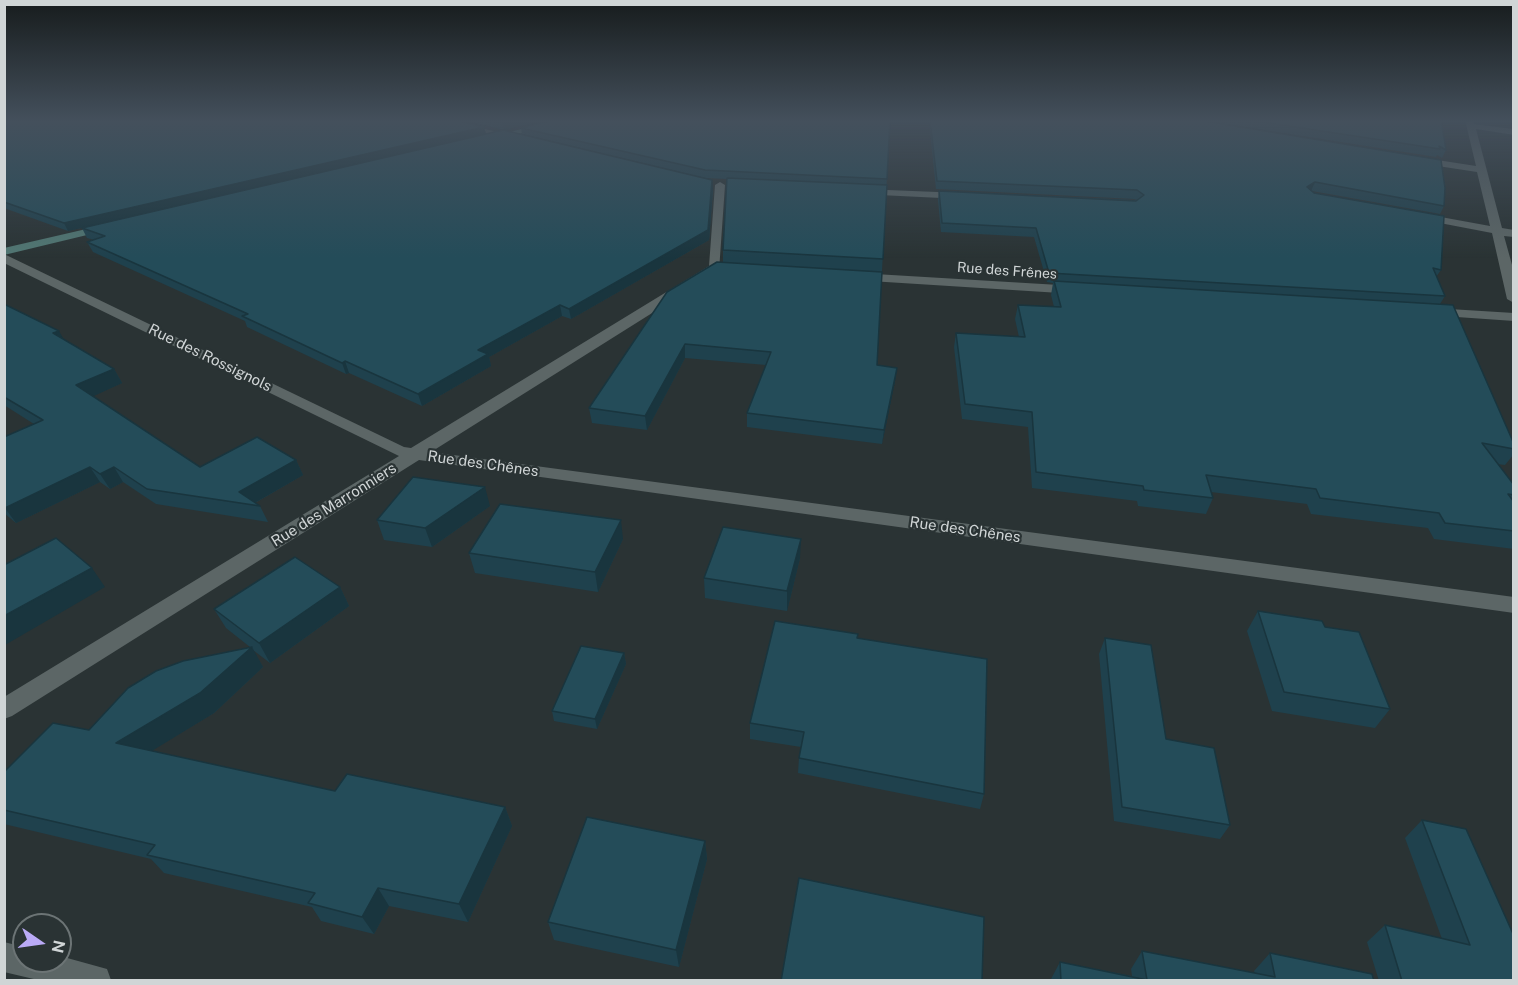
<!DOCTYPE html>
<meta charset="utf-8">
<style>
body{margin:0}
#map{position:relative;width:1518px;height:985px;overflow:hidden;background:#2a3334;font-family:"Public Sans",sans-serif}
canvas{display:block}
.frame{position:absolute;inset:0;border:6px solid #d0d5d6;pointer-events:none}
.north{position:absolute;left:12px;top:913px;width:60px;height:60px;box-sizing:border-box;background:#2a3334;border:2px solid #6c7475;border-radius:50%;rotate:103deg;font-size:16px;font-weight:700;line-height:24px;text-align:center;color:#d0d5d6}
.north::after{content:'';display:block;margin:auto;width:21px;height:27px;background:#baaaf6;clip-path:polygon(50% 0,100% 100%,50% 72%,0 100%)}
</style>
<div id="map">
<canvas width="1518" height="985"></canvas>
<div class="frame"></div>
<div class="north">N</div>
</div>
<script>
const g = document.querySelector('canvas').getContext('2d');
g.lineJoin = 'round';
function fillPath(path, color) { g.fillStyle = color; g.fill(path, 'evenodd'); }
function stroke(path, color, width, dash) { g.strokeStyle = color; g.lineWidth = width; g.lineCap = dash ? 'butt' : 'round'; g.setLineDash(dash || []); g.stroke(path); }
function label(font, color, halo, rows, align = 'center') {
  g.font = font + ' "Public Sans",sans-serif'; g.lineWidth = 4.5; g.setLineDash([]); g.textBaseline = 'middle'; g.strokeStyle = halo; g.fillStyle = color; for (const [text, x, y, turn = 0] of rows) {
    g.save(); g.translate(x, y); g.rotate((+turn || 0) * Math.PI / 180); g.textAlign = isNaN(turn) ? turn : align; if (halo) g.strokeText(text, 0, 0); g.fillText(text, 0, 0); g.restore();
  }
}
fillPath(new Path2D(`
 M436,120H452L519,138L514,141Z
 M1465,120H1473L1474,124L1514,129V135L1476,129L1502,228L1514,230V237L1504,236L1514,272V303L1507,299L1492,233L1419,219L1413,216L1419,213L1490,226L1477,172L1418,163L1413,160L1418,157L1476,166Z
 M720,182L725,185L719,271L431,452L1514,597V613L419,460L12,716L4,719V697L399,456L4,263V254L404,447L411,448L709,266L715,185Z
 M863,189L962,193L967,196L962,199L859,194L858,192Z
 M858,273L1076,286L1082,290L1076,294L854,280L852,277L854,274Z
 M1433,308L1514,313V321L1428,315L1426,312Z
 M4,942L24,947V961H60V956L107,969L111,980H38L4,972Z`), '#5c6666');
fillPath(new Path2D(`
 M557,120H573L491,141L486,138Z
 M108,224L114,227L112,229L4,255V248Z`), '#517773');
fillPath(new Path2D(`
 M4,120L484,127L486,134L68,231L4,208Z
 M462,120H546L504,130Z
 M890,120L877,365L897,368L895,381L882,444L747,427V413L766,365L685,358L647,430L592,423L589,408L723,262V250L727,179L705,178L522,134L521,128Z
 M929,120H1198L1444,206L1440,214L1312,191L1441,270L1436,277L1445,296L1440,304L1514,449V454L1505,465L1497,464L1514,485V549L1434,539L1428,528L1311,514L1307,504L1211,492L1213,498L1206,514L1138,506L1137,501L1032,488L1028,427L962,419L954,347L956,333L1019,337L1015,319L1018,305L1054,307L1051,295L1053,283L1047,282L1034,237L941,232L938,200L939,191L1137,200L1134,199L936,189Z
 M1200,120H1441L1446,150L1442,158L1437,155L1436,157Z
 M1510,120H1514V127L1512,126Z
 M713,189L709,240L571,319L562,316L489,357L491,366L422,406L349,373L346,374L247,327L245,321L93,252L87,242L94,240L87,238L82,228Z
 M4,304L114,369L122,383L93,396L200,467L296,460L303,475L255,503L260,506L268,522L156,504L123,482L110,489L100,482L16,523L4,513V437L34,424L4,405Z
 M490,506L432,547L384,540L377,520Z
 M623,539L598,592L475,573L469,553Z
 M800,558L787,611L705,598L704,578Z
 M340,587L349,606L270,663L253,650L263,667L214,713L151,751L335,791L505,807L512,826L468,922L389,906L374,934L321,921L312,907L164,873L151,859L4,824V772L89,730L250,647L226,628L214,609Z
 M1258,611L1325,627L1390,709L1375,728L1272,711L1247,631Z
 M857,638L984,794L980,809L798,773L799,758L801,747L750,739V723Z
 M1105,638L1166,739L1230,825L1220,839L1114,821L1099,654Z
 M624,653L626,664L597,729L554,721L552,711Z
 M1422,820L1514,981H1379L1367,942L1385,925L1442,939L1405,838Z
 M705,841L707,859L679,967L554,940L548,922Z
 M1142,951L1255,973L1254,971L1270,953L1374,981H1051V979L1060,962L1132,976L1131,969Z`), '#1f414d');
fillPath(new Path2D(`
 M516,120H546L504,130L503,123Z
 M484,127L486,134L68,231L64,223Z
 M712,180L713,189L709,240L571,319L569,309Z
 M1315,182L1311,191L1307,187Z
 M560,305L562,316L489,357L491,366L422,406L418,394L478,350Z
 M59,331L67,345L53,333Z
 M685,344V358L647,430L645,416Z
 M345,361L349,373L346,374L342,363Z
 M897,368L895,381L882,444L884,430Z
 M114,369L122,383L85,400L76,385Z
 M296,460L303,475L251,505L239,492Z
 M90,467L100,482L16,523L5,508Z
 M114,467L123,482L110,489L100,474Z
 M485,487L490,506L432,547L425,528Z
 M621,520L623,539L598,592L595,572Z
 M801,539L800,558L787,611V591Z
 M92,568L105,587L5,645L4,616Z
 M340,587L349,606L270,663L259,643Z
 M252,647L263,667L214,713L132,763L116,743Z
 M624,653L626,664L597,729L595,719Z
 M505,807L512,826L468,922L459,904Z
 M705,841L707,859L679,967L676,950Z
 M378,888L389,906L374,934L362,917Z`), '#19353e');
const building = new Path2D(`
 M4,120H453L484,127L64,223L4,202Z
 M489,120H516L503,123Z
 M553,120H890L887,179L705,170L521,128Z
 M930,120H1198L1441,160L1445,188L1444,206L1315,182L1307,187L1314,193L1444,216L1441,270L1433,268L1445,296L1049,273L1036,228L942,223L939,191L1136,201L1144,195L1137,190L937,181Z
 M1250,120H1441L1446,150L1439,146L1440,149Z
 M503,130L712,180L708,230L569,309L560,305L478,350L488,354L418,394L345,361L342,363L242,316L248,314L87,242L105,236L82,228Z
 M727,178L887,185L883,259L723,250Z
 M717,262L882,272L877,365L897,368L884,430L747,413L771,352L685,344L645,416L589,408L667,292Z
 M1054,281L1453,305L1514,444V449L1482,443L1514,485V495L1508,494L1514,502V531L1445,523L1439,513L1320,498L1316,489L1206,475L1213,498L1144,490L1143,486L1036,472L1032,412L965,404L956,333L1025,337L1018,305L1061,307Z
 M4,304L59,331L53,333L114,369L76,385L200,467L257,437L296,460L239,492L260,506L147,489L114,467L100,474L90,467L5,508L4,437L43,420L4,397Z
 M413,477L485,487L425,528L377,520Z
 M500,504L621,520L595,572L469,553Z
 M723,527L801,539L787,591L704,578Z
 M56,538L92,568L4,616V565Z
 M295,557L340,587L259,643L214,609Z
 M1258,611L1322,621L1325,627L1359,632L1390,709L1284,692Z
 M775,621L858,634L857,638L987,659L984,794L799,758L804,732L750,723Z
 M1105,638L1151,645L1166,739L1214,748L1230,825L1122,807Z
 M581,646L624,653L595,719L552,711Z
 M252,647L200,693L116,743L335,791L347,774L505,807L459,904L378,888L362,917L308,903L315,893L147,855L155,845L4,810V772L53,723L89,730L128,688L156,671L183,661Z
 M587,817L705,841L676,950L548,922Z
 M1422,820L1466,829L1514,936V981H1402L1385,925L1470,945Z
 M799,878L984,917L982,981H781Z
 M1142,951L1275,977L1270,953L1372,974L1374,981H1061L1060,962L1147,980Z`);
fillPath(building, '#244c59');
stroke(building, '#19353e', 1.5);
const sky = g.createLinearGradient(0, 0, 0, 258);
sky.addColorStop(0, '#171c1d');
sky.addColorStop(0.47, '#44505c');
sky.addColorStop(1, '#44505c00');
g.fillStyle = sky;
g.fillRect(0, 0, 1518, 258);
label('14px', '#d0d5d6', '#2a3334', [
 ["Rue des Frênes",1007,271,4]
]);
label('15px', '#d0d5d6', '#2a3334', [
 ["Rue des Rossignols",210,358,26],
 ["Rue des Chênes",483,464,8],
 ["Rue des Marronniers",334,505,-32],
 ["Rue des Chênes",965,530,8]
]);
</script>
